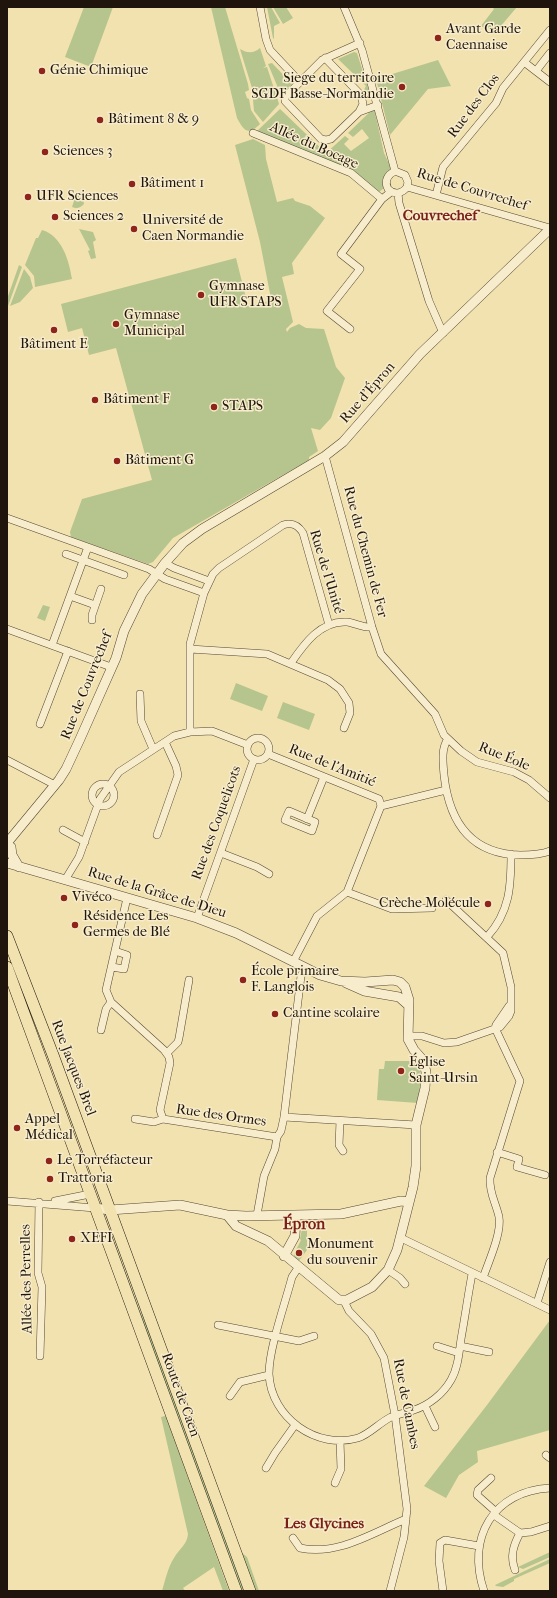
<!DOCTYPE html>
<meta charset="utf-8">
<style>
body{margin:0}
#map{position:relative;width:557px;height:1598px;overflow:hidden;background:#f2e2af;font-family:"IM FELL French Canon",serif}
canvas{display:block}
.frame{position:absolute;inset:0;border:8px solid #1f150c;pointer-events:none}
</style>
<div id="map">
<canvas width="557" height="1598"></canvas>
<div class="frame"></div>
</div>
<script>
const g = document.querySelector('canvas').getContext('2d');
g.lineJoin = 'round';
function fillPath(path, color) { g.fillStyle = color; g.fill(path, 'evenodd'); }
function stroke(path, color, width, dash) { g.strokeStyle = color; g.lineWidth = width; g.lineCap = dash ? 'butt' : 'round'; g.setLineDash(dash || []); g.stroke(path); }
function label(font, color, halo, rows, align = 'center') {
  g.font = font + ' "IM FELL French Canon",serif'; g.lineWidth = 3; g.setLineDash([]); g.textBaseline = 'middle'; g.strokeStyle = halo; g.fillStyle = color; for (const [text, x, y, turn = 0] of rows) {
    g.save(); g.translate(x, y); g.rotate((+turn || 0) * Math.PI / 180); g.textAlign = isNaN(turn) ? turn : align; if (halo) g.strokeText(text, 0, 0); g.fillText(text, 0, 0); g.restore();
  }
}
fillPath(new Path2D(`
 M84,7H113L91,67L65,57Z
 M211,7H225L248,84L249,90L245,92L247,98L249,99L251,110L260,124C248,136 244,131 237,118Z
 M267,7H271L280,23L274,26V39L273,38Z
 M273,7H286L293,18L283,24Z
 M492,7H517L494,34L481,26L494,9Z
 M260,48L266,66L263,68L267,67L279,104L263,122L254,111L252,88L240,49C247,53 253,54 260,48Z
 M354,52L357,53L371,97L369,98L362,93L366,86L338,59Z
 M438,60L451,86L428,89L390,135L376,79Z
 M272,63L292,84L281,95L268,64Z
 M374,108L384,153L392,170L382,180L384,188L379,192L368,185L256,132L280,109L326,153L345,136L349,139L344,144L351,151L369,138L362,129L353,137L348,133Z
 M253,139L265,145L266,159L277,202L293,198L295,201L310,206L325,218L292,263L294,274L282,277L293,322L286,329L287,332L290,328L299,324L306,328L324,329L336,367L345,378L331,418L320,430L311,428L318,451L309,457V460L173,538L153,562L148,564L71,537L70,532L82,499L152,480L116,348L89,355L82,328L68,332L61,304L236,258L248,306L269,301L270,305L272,304L260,242L235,145Z
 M77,192H82L84,204C80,208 77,209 72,207Z
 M79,229L93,232L96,240L93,242L96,258L91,259L88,251L90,250Z
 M42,230C62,236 69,260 72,279L35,287L34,276L25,265L36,238H38Z
 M19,265L22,267L8,306L7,299Z
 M24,269L30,277L33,288L20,302L10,306Z
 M43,605L50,607L45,621L37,618Z
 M236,683L268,696L262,711L230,699Z
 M283,702L315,714L309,730L277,718Z
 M385,1061H418L420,1068L421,1084L420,1085L418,1103L377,1100L379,1069H384Z
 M303,1223H307V1250L298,1262L295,1260L294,1254L301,1240L300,1239Z
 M112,1235L140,1311L152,1336L246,1591H240L109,1236Z
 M550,1320V1430L477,1451L478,1462L459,1475L446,1498L424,1486L487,1405Z
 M165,1416L166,1417L229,1591H223L214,1567L183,1588L185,1591H162C165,1581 168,1567 174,1558C179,1549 187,1545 188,1534L161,1417Z
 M241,1552L247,1557L259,1591H256Z
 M550,1552V1557L523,1569L518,1567Z
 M550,1559V1563L514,1579V1581L503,1587L496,1586L495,1585Z`), '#b6c48e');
const minor = new Path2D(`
 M260,7L266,39L270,50L300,82
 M344,7L362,50L395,171
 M360,43L322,60L285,97V101L321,139L326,140L331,139L359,112L378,105
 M325,58L361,95L363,104L359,112
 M524,62L550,82
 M536,71L550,53
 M253,133L351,173L382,199
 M395,171C387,175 384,181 388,189C394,195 402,194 407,187
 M395,171L405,175L408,182L407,187
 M407,187L550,228
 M398,193L399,203L429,301L443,333
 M436,195L443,167L496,103L503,88L550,30
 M350,329L327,311L360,269L341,254L382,199L391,192
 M325,456L372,627L381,654L435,714L444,735L461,751L477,762L514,772L529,780L550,798
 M7,518L149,569L165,579L204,593
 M66,554L124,575
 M165,563L174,568L209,581
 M70,596L95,605
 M92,620V615L101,589
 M7,629L111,667
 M52,645L88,547
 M190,649L267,654L328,680L340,689L349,703L350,713L344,728
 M291,663C304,644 321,620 347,622C355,623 363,628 372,627
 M140,694L141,721L153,749
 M40,724L68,651
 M190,732V644L204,593L213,574L219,568L283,525C292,522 298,525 303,533L329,625
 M247 749a11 11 0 1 1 22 0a11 11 0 1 1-22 0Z
 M448,739C441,748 443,763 444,775C449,821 470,854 520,855C530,855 540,855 550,851
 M268,754L379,799L381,806
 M7,760L55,785
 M92 795a11 11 0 1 1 22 0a11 11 0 1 1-22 0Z
 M381,806L446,790
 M289,811L315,822L312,831L285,820Z
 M307,819L324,777
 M63,830L85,842
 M157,835L178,775L176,766L165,742
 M221,853L257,867L269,874
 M65,880L79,857L100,799L119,772L174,736L190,732L212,731L248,745
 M347,892L392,909L432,908
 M127,898L106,990L111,1002L164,1050L169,1057L170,1063L160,1110L163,1119
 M197,918L254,759
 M487,937C510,912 511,886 511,854
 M293,962L317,916L347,892L381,806
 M112,967L124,969L127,955L115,951
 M496,1025L509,1006
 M101,1030L106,1009L111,1002
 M408,1036H422L444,1043L457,1042L500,1027L509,1016L511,1011V987L503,953L446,900
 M167,1053L178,1042L179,1038L189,980
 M284,1117L416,1125
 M135,1119L154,1122L163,1119
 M163,1119L277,1137
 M340,1121L339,1145L343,1151
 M497,1152L519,1159L517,1167L545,1175
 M7,1201L95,1208
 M55,1201L90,1194
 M39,1202L38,1273L42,1287L40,1356
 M257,1215L264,1176L275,1149L277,1137L281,1131L284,1117L301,976L305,968
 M401,1238L550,1310
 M298,1268L292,1277C285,1304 269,1348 269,1374C271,1418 317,1450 358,1438C370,1434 379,1423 391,1417C398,1414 406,1413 414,1410C429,1405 443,1394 451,1380C458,1368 459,1353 461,1339C465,1317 468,1295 472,1274
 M388,1270L400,1278L405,1284
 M483,1278C488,1263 502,1233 499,1217C496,1203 489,1193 490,1178L520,1081L495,1028
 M344,1301L349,1311L371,1334L384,1358L395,1415L407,1509L404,1537L390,1591
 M537,1303L550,1262
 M218,1325L299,1341L314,1336
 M437,1346L459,1353
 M460,1346L489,1352
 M230,1396L240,1382L269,1375
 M425,1406L435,1427
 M546,1455L550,1458
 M266,1468L275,1453L295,1425
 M491,1478L478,1490L477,1495L495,1511
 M335,1483L341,1469L340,1441
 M494,1515L520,1533L531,1532L550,1526
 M293,1538L300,1548C338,1556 372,1533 406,1519
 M515,1570C510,1556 513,1546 520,1533
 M443,1591L439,1561L440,1543L445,1540L479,1546
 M484,1591C466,1538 493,1491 550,1488`);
const tertiary = new Path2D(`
 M7,843L59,780L66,769L80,739L116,658L124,631L142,594L165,563L183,543L202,529L325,456L343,442L420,354L550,229
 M11,847L12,855L19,867
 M7,863L197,918L236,933L320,975L341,981L365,982L393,980L400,982L405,987L409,1000L408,1039L414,1050L423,1060L426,1072L425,1088L416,1125V1166L413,1187L397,1250L388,1270L372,1287L347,1300H339L268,1241L236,1226L227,1215
 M346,983L364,991L399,997L408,1005
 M95,1208L110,1210L180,1205L227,1215L246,1216L341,1214L401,1201L409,1202
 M284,1256L295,1236L296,1215`);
const primary = new Path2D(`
 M7,936L53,1055L250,1591
 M7,967L236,1591`);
stroke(minor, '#544835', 8);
stroke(tertiary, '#544835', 10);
stroke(primary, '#1f150c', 12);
stroke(minor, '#f7eccb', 7);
stroke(tertiary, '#f7eccb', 9);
stroke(primary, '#f2e2af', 11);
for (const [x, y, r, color] of [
 [438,38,4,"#8f2418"],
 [42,71,4,"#8f2418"],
 [402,87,4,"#8f2418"],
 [100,120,4,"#8f2418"],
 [45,152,4,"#8f2418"],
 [132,184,4,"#8f2418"],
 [28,197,4,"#8f2418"],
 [55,217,4,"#8f2418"],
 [134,229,4,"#8f2418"],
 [201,295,4,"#8f2418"],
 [116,324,4,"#8f2418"],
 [54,330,4,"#8f2418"],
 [95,400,4,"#8f2418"],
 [214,407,4,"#8f2418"],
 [117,461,4,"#8f2418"],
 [64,898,4,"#8f2418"],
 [488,904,4,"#8f2418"],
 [75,925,4,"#8f2418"],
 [243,980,4,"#8f2418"],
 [275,1014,4,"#8f2418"],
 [401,1071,4,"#8f2418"],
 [17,1128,4,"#8f2418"],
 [49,1161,4,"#8f2418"],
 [50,1179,4,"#8f2418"],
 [72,1239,4,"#8f2418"],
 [299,1253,4,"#8f2418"]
]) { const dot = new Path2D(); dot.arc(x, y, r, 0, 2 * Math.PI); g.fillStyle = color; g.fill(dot); stroke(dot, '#f7eccb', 1.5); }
label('14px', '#1f150c', '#f7eccb', [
 ["Avant Garde",446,30],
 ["Caennaise",446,46],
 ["Génie Chimique",50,71],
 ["Siege du territoire",394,79,"right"],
 ["SGDF Basse-Normandie",394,95,"right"],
 ["Bâtiment 8 & 9",108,120],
 ["Sciences 3",53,152],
 ["Bâtiment 1",140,184],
 ["UFR Sciences",36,197],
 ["Sciences 2",63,217],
 ["Université de",142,221],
 ["Caen Normandie",142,237],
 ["Gymnase",209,287],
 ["UFR STAPS",209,303],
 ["Gymnase",124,316],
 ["Municipal",124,332],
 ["Bâtiment E",54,345,"center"],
 ["Bâtiment F",103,400],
 ["STAPS",222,407],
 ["Bâtiment G",125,461],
 ["Vivéco",72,898],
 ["Crèche Molécule",480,904,"right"],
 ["Résidence Les",83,917],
 ["Germes de Blé",83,933],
 ["École primaire",251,972],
 ["F. Langlois",251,988],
 ["Cantine scolaire",283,1014],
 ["Église",409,1063],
 ["Saint-Ursin",409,1079],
 ["Appel",25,1120],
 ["Médical",25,1136],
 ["Le Torréfacteur",57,1161],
 ["Trattoria",58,1179],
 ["XEFI",80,1239],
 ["Monument",307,1245],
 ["du souvenir",307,1261]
], 'left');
label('14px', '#1f150c', '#f7eccb', [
 ["Rue des Clos",474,106,-53],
 ["Allée du Bocage",314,146,24],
 ["Rue de Couvrechef",472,190,17],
 ["Rue d'Épron",368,393,-49],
 ["Rue du Chemin de Fer",365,552,75],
 ["Rue de l'Unité",326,572,73],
 ["Rue de Couvrechef",87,686,-68],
 ["Rue Éole",504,757,22],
 ["Rue de l'Amitié",332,766,22],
 ["Rue des Coquelicots",217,823,-70],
 ["Rue de la Grâce de Dieu",157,893,17],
 ["Rue Jacques Brel",73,1068,69],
 ["Rue des Ormes",221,1116,8],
 ["Allée des Perrelles",27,1279,-91],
 ["Route de Caen",180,1395,70],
 ["Rue de Cambes",406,1404,79]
]);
label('bold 15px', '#7a1f14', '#f7eccb', [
 ["Couvrechef",440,216],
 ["Les Glycines",324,1524]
]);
label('bold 16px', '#7a1f14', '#f7eccb', [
 ["Épron",304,1225]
]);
</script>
